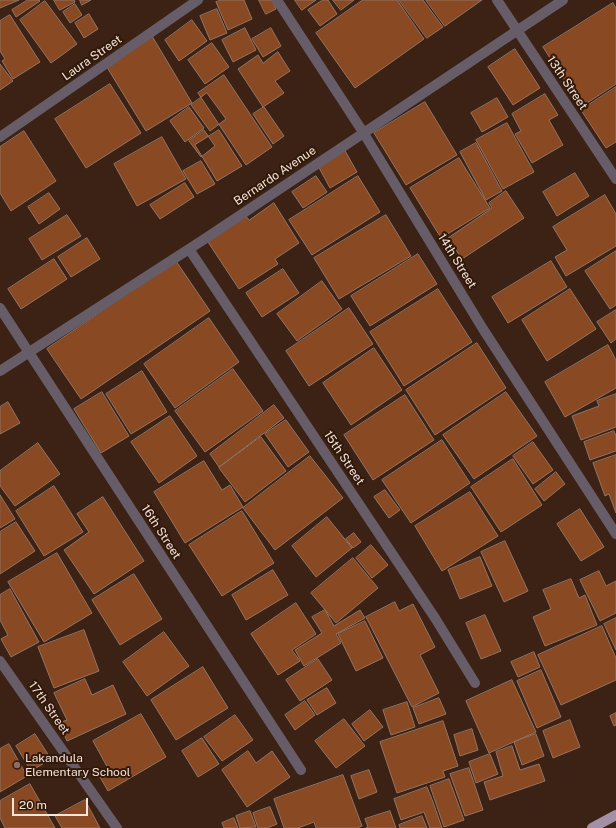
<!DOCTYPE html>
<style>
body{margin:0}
#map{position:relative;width:616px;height:828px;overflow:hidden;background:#3c2214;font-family:"Public Sans",sans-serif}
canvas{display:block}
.scale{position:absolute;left:12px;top:798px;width:76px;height:18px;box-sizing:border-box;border:2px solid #f6e4db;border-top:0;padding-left:5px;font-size:12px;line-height:14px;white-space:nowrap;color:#f6e4db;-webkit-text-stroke:3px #31190a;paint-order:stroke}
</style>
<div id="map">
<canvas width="616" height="828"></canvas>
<div class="scale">20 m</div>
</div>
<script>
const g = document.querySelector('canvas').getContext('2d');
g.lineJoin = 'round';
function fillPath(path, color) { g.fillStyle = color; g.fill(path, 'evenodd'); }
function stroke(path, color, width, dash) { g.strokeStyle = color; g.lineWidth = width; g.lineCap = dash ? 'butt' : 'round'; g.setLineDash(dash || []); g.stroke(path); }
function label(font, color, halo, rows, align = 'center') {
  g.font = font + ' "Public Sans",sans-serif'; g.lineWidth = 4; g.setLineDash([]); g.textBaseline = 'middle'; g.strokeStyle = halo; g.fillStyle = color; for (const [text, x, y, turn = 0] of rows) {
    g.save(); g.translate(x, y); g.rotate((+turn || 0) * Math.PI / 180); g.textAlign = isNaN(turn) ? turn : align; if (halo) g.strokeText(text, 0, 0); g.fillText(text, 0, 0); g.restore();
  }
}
const building = new Path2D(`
 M0,0H19L0,8Z
 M28,0H39L40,1L16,17L12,10Z
 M54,0H74L75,2L60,10Z
 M80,0H91L82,5Z
 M222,0H244L252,19L228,30L216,2Z
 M259,0H272L276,9L266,14Z
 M295,0H316L302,10Z
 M323,0H328L337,14L320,26L308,10Z
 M333,0H354L341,10Z
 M363,0H397L424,39L355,88L316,33Z
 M399,0H423L443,27L427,38Z
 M426,0H482L445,26Z
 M45,1L77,44L51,63L20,20Z
 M613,3L616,8V84L581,107L543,47Z
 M75,4L82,15L70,23L63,12Z
 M217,9L227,33L210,40L200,16Z
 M89,14L98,29L84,38L75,23Z
 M10,15L40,62L13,79L2,61L5,59L0,51V21Z
 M192,20L207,41L179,61L165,40Z
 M245,28L256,50L233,62L222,40Z
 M271,28L281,46L263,57L252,39Z
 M152,36L192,103L146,131L105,64Z
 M212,43L229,67L205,84L188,60Z
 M515,49L540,88L513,105L488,67Z
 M278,52L290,71L275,81L284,93L263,107L238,69L258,55L263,63Z
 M0,64L13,81L0,90Z
 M224,75L272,147L246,165L198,93Z
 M110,84L141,133L86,168L55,119Z
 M616,87V142L606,148L581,110Z
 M207,93L226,119L210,131L191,105Z
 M545,94L558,115L549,120L563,145L532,163L515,134L521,131L512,114Z
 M497,98L508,117L482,132L471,113Z
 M425,102L457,155L406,185L374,133Z
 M189,107L204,128L185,142L170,121Z
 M264,107L284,136L273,144L253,114Z
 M507,123L534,172L503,189L476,140Z
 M204,130L215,146L201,157L189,141Z
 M219,130L242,166L217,181L195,145Z
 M24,131L56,181L11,211L0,193V147Z
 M162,137L186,179L137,206L114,164Z
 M476,143L502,191L486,200L460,152Z
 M344,149L357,172L330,188L317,164Z
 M459,158L490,208L441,238L410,188Z
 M201,161L215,184L197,194L183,171Z
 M575,173L589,196L557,216L543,192Z
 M316,176L327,192L303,208L292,192Z
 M358,176L380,212L312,255L289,220Z
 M185,183L194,197L160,219L150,205Z
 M506,191L524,218L462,259L448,238L492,208L489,203Z
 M49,193L60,209L39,224L28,207Z
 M605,195L616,214V246L566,276L555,257L567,250L553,227Z
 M274,203L299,243L275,259L278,264L239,289L206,239L244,214L249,220Z
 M67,215L81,236L42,260L29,239Z
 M386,215L411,256L339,299L314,258Z
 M87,238L100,259L71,277L58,257Z
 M616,251V305L610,309L585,271Z
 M418,254L437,284L370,326L351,296Z
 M54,259L67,279L21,309L8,289Z
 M176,261L210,311L81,399L47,349Z
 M551,261L567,287L508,323L492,297Z
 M283,269L299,293L262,317L246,293Z
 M322,281L342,309L297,341L277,314Z
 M438,289L472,342L404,386L370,332Z
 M570,289L596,329L547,361L522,320Z
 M349,308L373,344L309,386L286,351Z
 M616,310V339L611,343L597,322Z
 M209,318L239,362L175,408L144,364Z
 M477,343L506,388L435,435L406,390Z
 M608,345L616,360V388L565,417L545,382Z
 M374,348L402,390L351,425L323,383Z
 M233,369L263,411L205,452L175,411Z
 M142,371L167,412L131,434L106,394Z
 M102,392L129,436L101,453L74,409Z
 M506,392L537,436L474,479L443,435Z
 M616,394V427L581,440L572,416L599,406L597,401Z
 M405,395L434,440L373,480L344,435Z
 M8,402L20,423L0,434V407Z
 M274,405L284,418L219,467L210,454Z
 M170,416L197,456L159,483L131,442Z
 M286,420L309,452L288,467L265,434Z
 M614,431L616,436V451L590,460L584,442Z
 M261,437L286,471L245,502L219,468Z
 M442,440L470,483L411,523L382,480Z
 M533,442L553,470L533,484L513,456Z
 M38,443L60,474L15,506L0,486V471Z
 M616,455V513L609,494L605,496L593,463Z
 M310,456L343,498L275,550L243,508Z
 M513,459L542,505L501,532L471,487Z
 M204,461L222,490L230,485L243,507L185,543L154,492Z
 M556,472L565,484L544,501L535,489Z
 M54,486L83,532L44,556L16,511Z
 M385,490L400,510L389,518L374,497Z
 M470,492L498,536L442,571L415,526Z
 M0,495L15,519L0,528Z
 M103,497L144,561L94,594L64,550L89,532L77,514Z
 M580,509L604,547L581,561L557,524Z
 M242,511L274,563L222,596L189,545Z
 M327,517L352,548L316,577L292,546Z
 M16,522L35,551L0,574V532Z
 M354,533L361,542L353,548L346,539Z
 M505,541L528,591L504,602L481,552Z
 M371,545L388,565L372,578L356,558Z
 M57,553L92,613L44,642L8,582Z
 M480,557L492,586L460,599L448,570Z
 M353,558L378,588L336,623L311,593Z
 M273,570L288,595L246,620L232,595Z
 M599,571L606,586L616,581V613L600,621L580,580Z
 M134,574L162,619L120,645L92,600Z
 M571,579L579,598L585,595L597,625L545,646L533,617L551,609L543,590Z
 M10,589L39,642L11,657L1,639L8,635L0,620V595Z
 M395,602L399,611L413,604L435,647L420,655L439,693L412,707L366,617Z
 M296,603L316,634L292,650L300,661L278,675L251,634Z
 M325,610L334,626L360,610L365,618L336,634L341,643L304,666L295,650L322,633L312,617Z
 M485,615L501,651L481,659L466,623Z
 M616,618V650L604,624Z
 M365,621L383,658L356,671L338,634Z
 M602,626L616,658V680L561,705L538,655Z
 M84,630L99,671L54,688L38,647Z
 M164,632L189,666L147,696L123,662Z
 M534,652L540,667L518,677L511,662Z
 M318,659L332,680L300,701L286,680Z
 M203,667L228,708L176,740L151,700Z
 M541,670L561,717L537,728L517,681Z
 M85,679L92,695L113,685L126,714L67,741L59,723L67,720L54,693Z
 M512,680L536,732L489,753L466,701Z
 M327,688L336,703L317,715L307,700Z
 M439,698L446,714L419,724L413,708Z
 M305,701L315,715L295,730L285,715Z
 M407,702L415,727L391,735L383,710Z
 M370,710L383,727L364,741L352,724Z
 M616,713V725L614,726L610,716Z
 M141,714L166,757L108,791L100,777L110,772L93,741Z
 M235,715L253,740L222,761L204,737Z
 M344,719L365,746L336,768L315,741Z
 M570,720L580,747L553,758L543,731Z
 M443,721L458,766L443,771L445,777L397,793L380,742Z
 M472,729L478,750L460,756L454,735Z
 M35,734L51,759L31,771L16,746Z
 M536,734L544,756L522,765L514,742Z
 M202,738L219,764L198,777L182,751Z
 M9,744L27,776L0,792V749Z
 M512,746L520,770L539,764L545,781L490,800L484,782L503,776L496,752Z
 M248,751L256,763L272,751L290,777L247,807L222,770Z
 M490,754L498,774L476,783L469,762Z
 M469,768L483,810L465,816L450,774Z
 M369,770L377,792L359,799L351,776Z
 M343,775L362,826L357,828H316L314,822L298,828H284L274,799Z
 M449,779L464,820L444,827L430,786Z
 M30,784L55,828H5L0,818V801Z
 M427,787L433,802L442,828H430L424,812L401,820L394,799Z
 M85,800L100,828H62L55,816Z
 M270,807L277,824L267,828H258L253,813Z
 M250,811L256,827L240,828L236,816Z
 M390,811L396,828H366L368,827L365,819Z
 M422,816L427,828H400L399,825Z
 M234,818L238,828H224L222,823Z`);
fillPath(building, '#884923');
stroke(building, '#937464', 1);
stroke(new Path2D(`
 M277,0L363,132L483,329L616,534
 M497,0L616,179
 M0,137L198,0
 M189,249L435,618L475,683
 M0,308L301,770
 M0,371L203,240L563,0
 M0,661L117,828`), '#665d68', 10);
stroke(new Path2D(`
 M592,828L616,815`), '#a390a6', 10);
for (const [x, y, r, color] of [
 [17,765,4,"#8d6e63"]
]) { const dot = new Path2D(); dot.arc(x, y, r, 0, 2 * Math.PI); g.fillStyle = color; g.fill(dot); stroke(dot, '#31190a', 1.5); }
label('12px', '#f6e4db', '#31190a', [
 ["Laura Street",92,58,-35],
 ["13th Street",567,83,56],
 ["Bernardo Avenue",275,176,-34],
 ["14th Street",457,261,58],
 ["15th Street",344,458,56],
 ["16th Street",161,532,57],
 ["17th Street",49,708,55]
]);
label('12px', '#f6e4db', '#31190a', [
 ["Lakandula",25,758],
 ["Elementary School",25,772]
], 'left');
</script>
